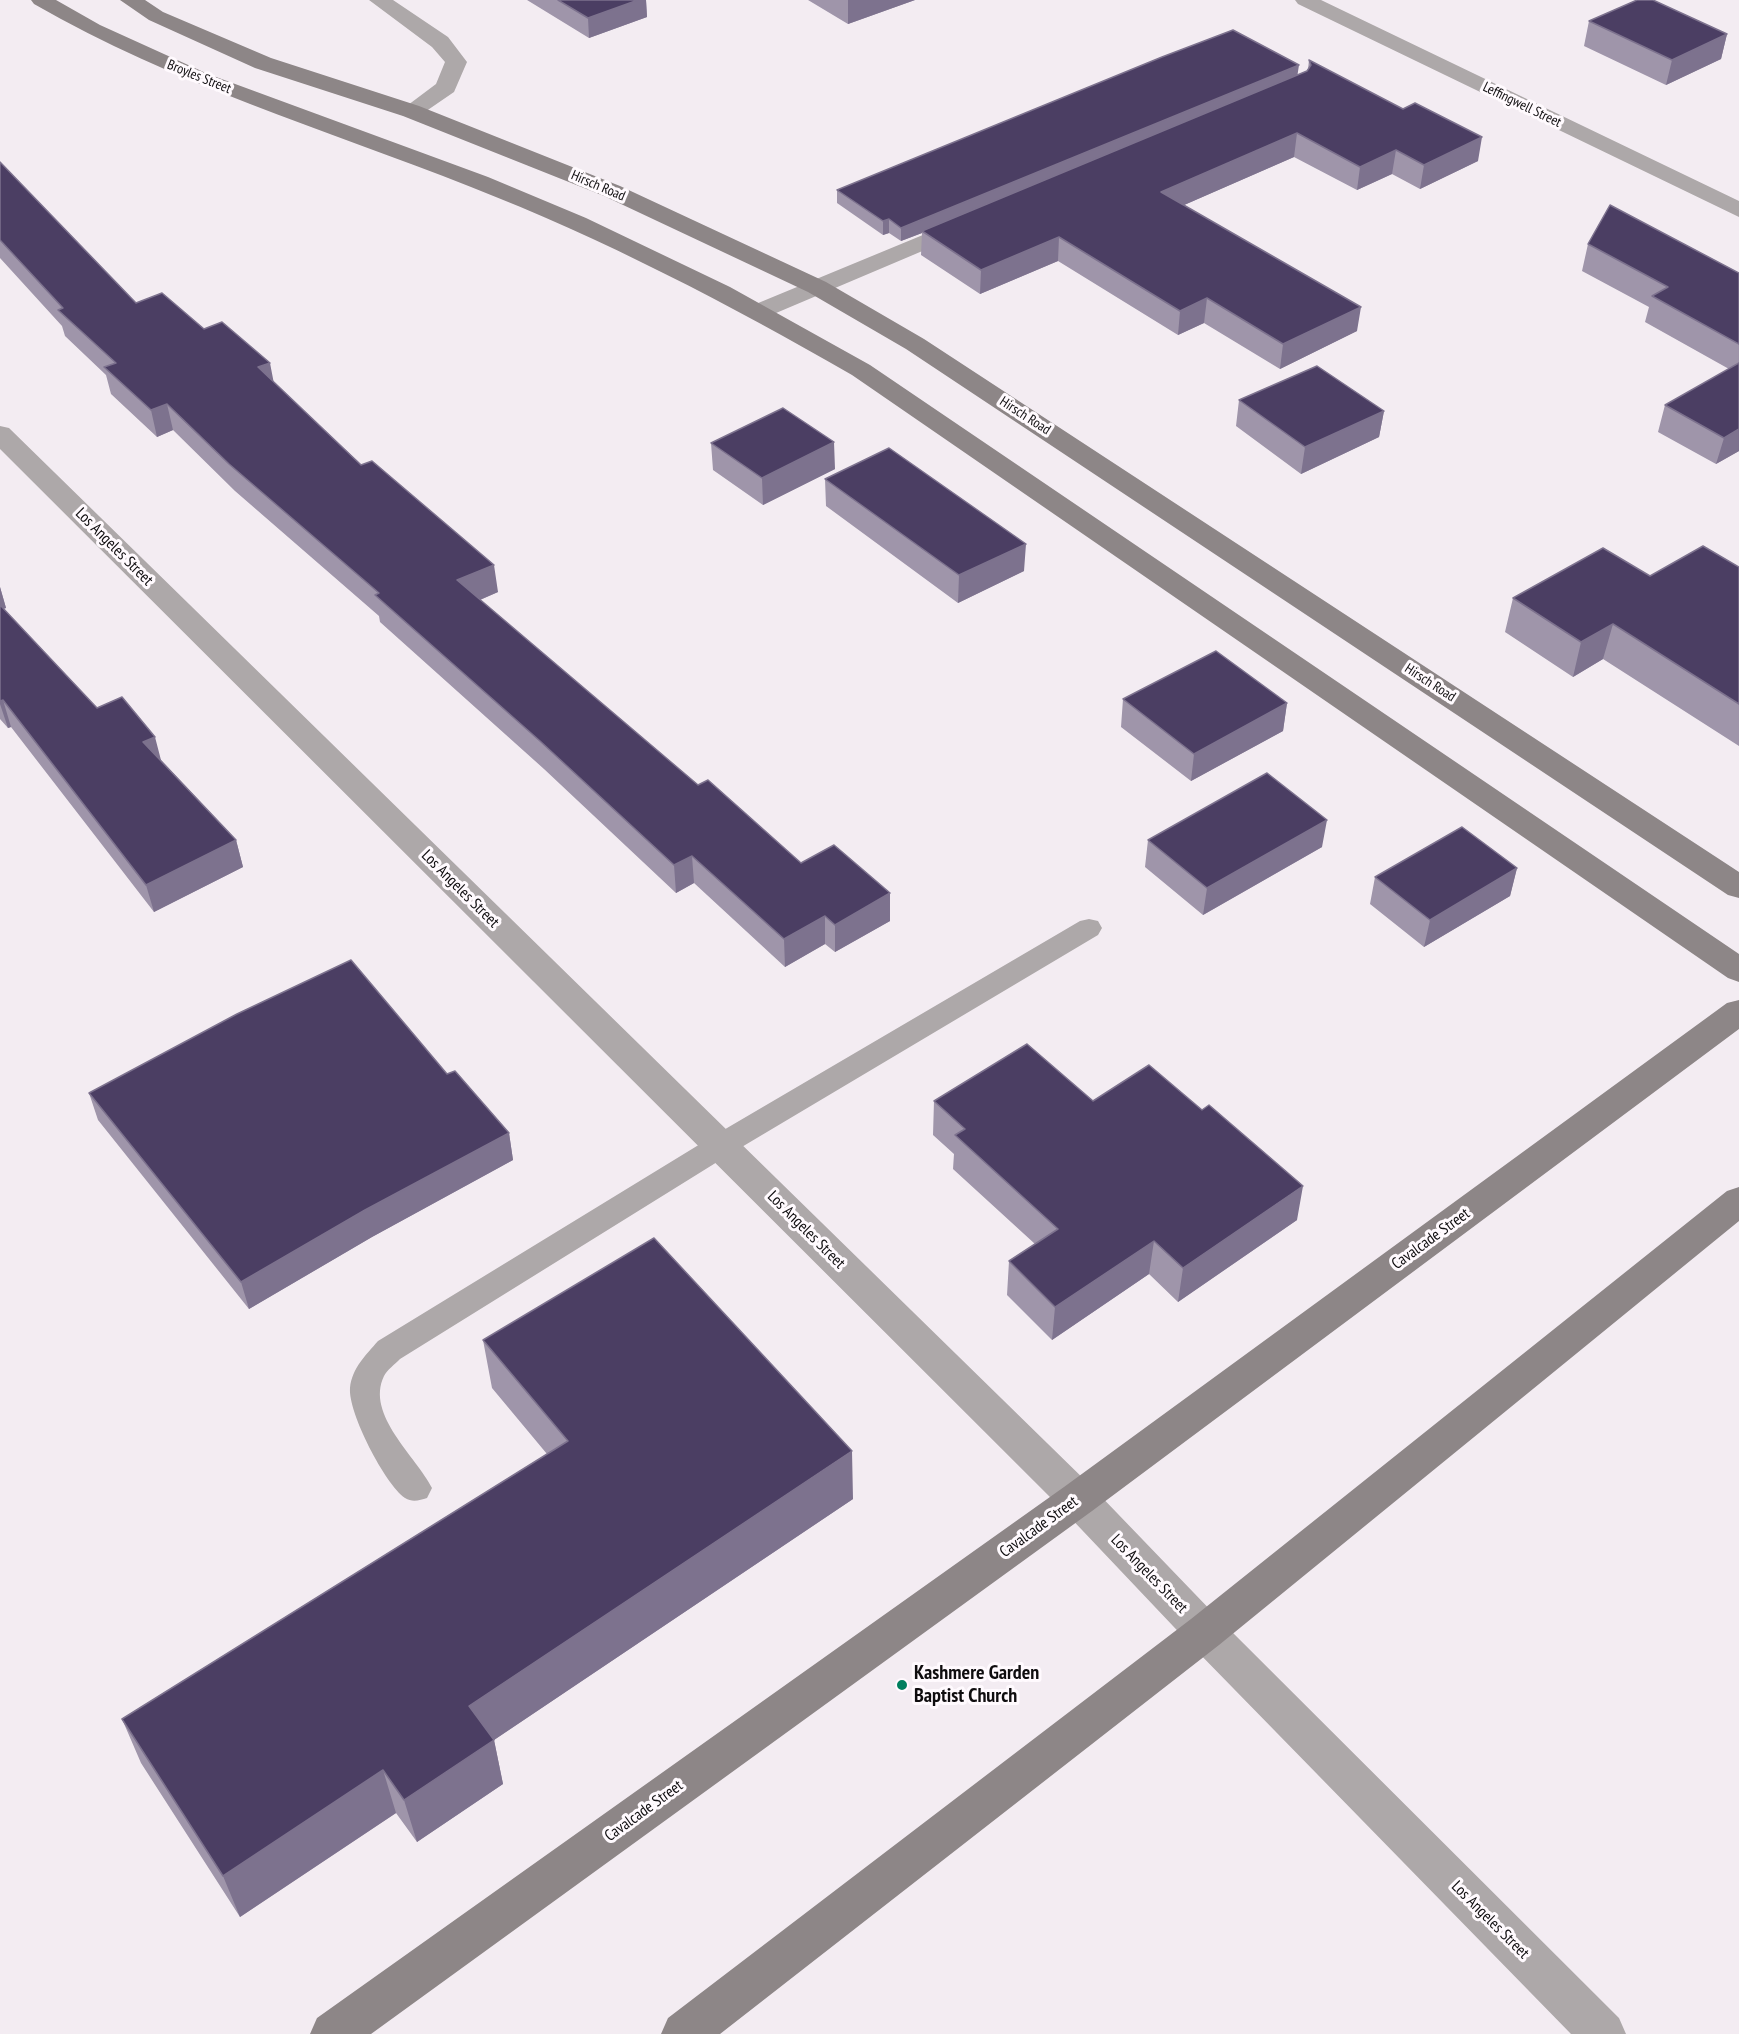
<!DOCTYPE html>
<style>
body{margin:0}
canvas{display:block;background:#f3ecf2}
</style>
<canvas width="1739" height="2034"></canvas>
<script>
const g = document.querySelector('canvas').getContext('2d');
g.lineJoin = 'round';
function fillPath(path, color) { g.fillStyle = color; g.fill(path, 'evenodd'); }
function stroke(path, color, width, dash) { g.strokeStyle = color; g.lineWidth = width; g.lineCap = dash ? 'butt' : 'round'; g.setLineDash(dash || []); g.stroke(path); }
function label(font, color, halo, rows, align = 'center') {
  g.font = font + ' "PT Sans Narrow",sans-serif'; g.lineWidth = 6; g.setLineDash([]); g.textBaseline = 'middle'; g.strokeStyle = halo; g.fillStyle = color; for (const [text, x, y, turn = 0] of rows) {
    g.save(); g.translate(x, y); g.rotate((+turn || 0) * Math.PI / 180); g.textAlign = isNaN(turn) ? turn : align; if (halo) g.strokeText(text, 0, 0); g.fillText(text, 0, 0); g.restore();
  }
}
fillPath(new Path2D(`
 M1089,919L1098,921L1102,928L1098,935L730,1154L400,1359C395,1364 387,1370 384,1376C365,1415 417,1457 432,1488L427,1498C420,1500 413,1503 405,1498C385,1484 348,1413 350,1388C352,1368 366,1355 378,1341L710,1138L1080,921Z`), '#ada8a9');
fillPath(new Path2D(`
 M369,0H393L448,37L467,62L454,92L419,116H403L400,111L436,84L445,62L432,47Z
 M1295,0H1321L1739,201V217L1298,4Z
 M964,218L972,220L976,225L972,230L769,316L760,318L751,316L748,311L751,306Z
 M0,426L9,428L1092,1487L1219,1619L1619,2018L1626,2034H1571L1191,1645L1064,1511L0,449Z`), '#ada8a9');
fillPath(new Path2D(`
 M31,0H56L100,25L208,74L488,177L586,218L730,287L870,365L1739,954V982L1728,978L852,375C729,304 604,239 471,187C322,128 175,85 34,4Z
 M120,0H145L163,12L271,58L419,106L620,186L826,282L924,339L1739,872V898L1728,895L906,349L808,292L604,196L403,116L255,68L149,20Z
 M1739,1000V1029L1092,1511L371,2034H310L317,2018L1064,1487L1727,1003Z
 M1739,1187V1221L1219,1645L720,2034H661L668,2018L1191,1619L1727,1191Z`), '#8d8687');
fillPath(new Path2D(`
 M527,0H646L647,17L589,38Z
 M808,0H915L848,24Z
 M1589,21L1727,34L1721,59L1666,85L1584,46Z
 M1309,60L1478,161L1420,189L1392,174L1357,190L1294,157L1184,205L1357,331L1280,369L1204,323L1178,335L1058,261L980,294L921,255L922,233L901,241L889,233L883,235L837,203V190L1298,75L1307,71L1308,69Z
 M0,162L136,303L204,329L274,383L498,592L480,600L698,785L801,863L890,921L835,952L825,944L785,967L694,883L676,893L544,769L380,622L379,616L235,491L173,430L157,437L111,394L106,375L65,336L62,326L0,258Z
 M1588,244L1739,273V451L1716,464L1658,432L1665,405L1729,369L1645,322L1649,307L1582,271Z
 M1239,400L1384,411L1379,437L1301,474L1236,426Z
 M711,443L835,469L763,505L713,470Z
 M825,479L1024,571L958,603L826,506Z
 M1739,567V746L1603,659L1573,677L1505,632L1513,598L1650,576Z
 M0,587L6,608L3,609L97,708L162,761L236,840L243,867L154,912L11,727L8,728L0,719Z
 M1123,699L1287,703L1283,731L1191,781L1121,727Z
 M1148,840L1322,847L1203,915L1145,867Z
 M1517,868L1510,896L1424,947L1370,904L1375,877Z
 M447,1074L509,1133L513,1160L372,1237L249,1309L98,1120L89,1093Z
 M934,1101H1093L1297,1220L1178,1302L1149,1274L1052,1340L1007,1295L1009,1261L1035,1244L953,1169L954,1154L933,1135Z
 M483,1340L853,1499L494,1740L503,1784L417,1842L396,1813L240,1917L141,1763L122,1719L547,1454L492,1388Z`), '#9f95aa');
fillPath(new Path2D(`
 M638,0H646L647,17L589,38L588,18Z
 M848,0H915L848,24Z
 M1727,34L1721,59L1666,85L1672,60Z
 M1299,65L1297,78L922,231V233L901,241V228Z
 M1297,133L1294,157L1159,216L1161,192Z
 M1482,137L1478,161L1420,189L1424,165Z
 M1396,150L1392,174L1357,190L1360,167Z
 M889,219V233L883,235V221Z
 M1059,237L1058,261L980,294L981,270Z
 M1207,298L1204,323L1178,335L1180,311Z
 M1361,307L1357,331L1280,369L1283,344Z
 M270,363L275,389L258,367Z
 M167,404L173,430L157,437L151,410Z
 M1384,411L1379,437L1301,474L1305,447Z
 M1739,429V451L1716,464L1724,438Z
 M834,442L835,469L763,505L762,478Z
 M1026,544L1024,571L958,603L959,575Z
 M494,565L498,592L461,608L457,580Z
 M0,587L6,608L0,610Z
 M1613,624L1603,659L1573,677L1581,642Z
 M3,700L11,727L8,728L0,704V701Z
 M1287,703L1283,731L1191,781L1194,754Z
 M155,737L162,764L143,742Z
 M1327,820L1322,847L1203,915L1207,888Z
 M236,840L243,867L154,912L146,885Z
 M692,856L694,883L676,893L674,865Z
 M1517,868L1510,896L1424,947L1430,920Z
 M890,893V921L835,952V925Z
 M825,916V944L785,967L784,939Z
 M509,1133L513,1160L372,1237L249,1309L241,1282L365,1210Z
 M1303,1186L1297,1220L1178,1302L1183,1268Z
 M1154,1241L1149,1274L1052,1340L1055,1307Z
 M852,1451L853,1499L494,1740L503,1784L417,1842L404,1800L469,1706Z
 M383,1770L396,1813L240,1917L223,1876Z`), '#7d728e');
const building = new Path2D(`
 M558,0H638L588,18Z
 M1637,0H1653L1727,34L1672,60L1589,21Z
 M1233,30L1299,65L901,228L889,219L883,221L837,190L1162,57Z
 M1309,60L1403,109L1415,103L1482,137L1424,165L1396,150L1360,167L1297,133L1161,192L1361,307L1283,344L1207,298L1180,311L1059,237L981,270L922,231L1307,71L1311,65Z
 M0,162L136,303L162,293L204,329L222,322L270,363L258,367L361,465L372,461L494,565L457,580L698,785L708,780L801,863L834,845L890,893L835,925L825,916L784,939L692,856L674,865L540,741L375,595L379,593L229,464L167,404L151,410L104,367L116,363L58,310L63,308L0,240Z
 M1610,205L1739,273V344L1652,296L1668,287L1588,244Z
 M1739,363V429L1724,438L1665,405Z
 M1317,366L1384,411L1305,447L1239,400Z
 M783,408L834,442L762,478L711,443Z
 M889,448L1026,544L959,575L825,479Z
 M1703,546L1739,567V704L1613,624L1581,642L1513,598L1603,548L1650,576Z
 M0,605L97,708L122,697L155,737L143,742L236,840L146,885L3,700L0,701Z
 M1216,651L1287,703L1194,754L1123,699Z
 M1267,773L1327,820L1207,888L1148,840Z
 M1462,827L1517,868L1430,920L1375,877Z
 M351,960L447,1074L455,1071L509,1133L365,1210L241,1282L89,1093L237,1014Z
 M1027,1044L1093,1101L1149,1065L1202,1110L1209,1105L1303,1186L1183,1268L1154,1241L1055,1307L1009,1261L1058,1229L955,1135L965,1129L934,1101Z
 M654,1238L852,1451L469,1706L494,1740L404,1800L383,1770L223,1876L122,1719L568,1441L483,1340Z`);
fillPath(building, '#4b3e63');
stroke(building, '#7d728e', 1.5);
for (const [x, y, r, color] of [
 [902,1685,6,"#007f5e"]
]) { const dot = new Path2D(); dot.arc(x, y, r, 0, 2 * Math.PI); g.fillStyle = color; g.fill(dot); stroke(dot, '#fffafe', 2); }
label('14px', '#0f0d0f', '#fffafe', [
 ["Broyles Street",199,77,22],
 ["Leffingwell Street",1522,105,26],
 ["Hirsch Road",598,186,23],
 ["Hirsch Road",1025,416,33],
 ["Hirsch Road",1430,683,33]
]);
label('16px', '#0f0d0f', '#fffafe', [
 ["Los Angeles Street",114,547,45],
 ["Los Angeles Street",460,889,45],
 ["Los Angeles Street",806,1230,45],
 ["Cavalcade Street",1431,1239,-36],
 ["Cavalcade Street",1039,1527,-36],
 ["Los Angeles Street",1149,1574,46],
 ["Cavalcade Street",644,1811,-36],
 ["Los Angeles Street",1490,1920,45]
]);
label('bold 20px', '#0f0d0f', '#fffafe', [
 ["Kashmere Garden",914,1673],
 ["Baptist Church",914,1696]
], 'left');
</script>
